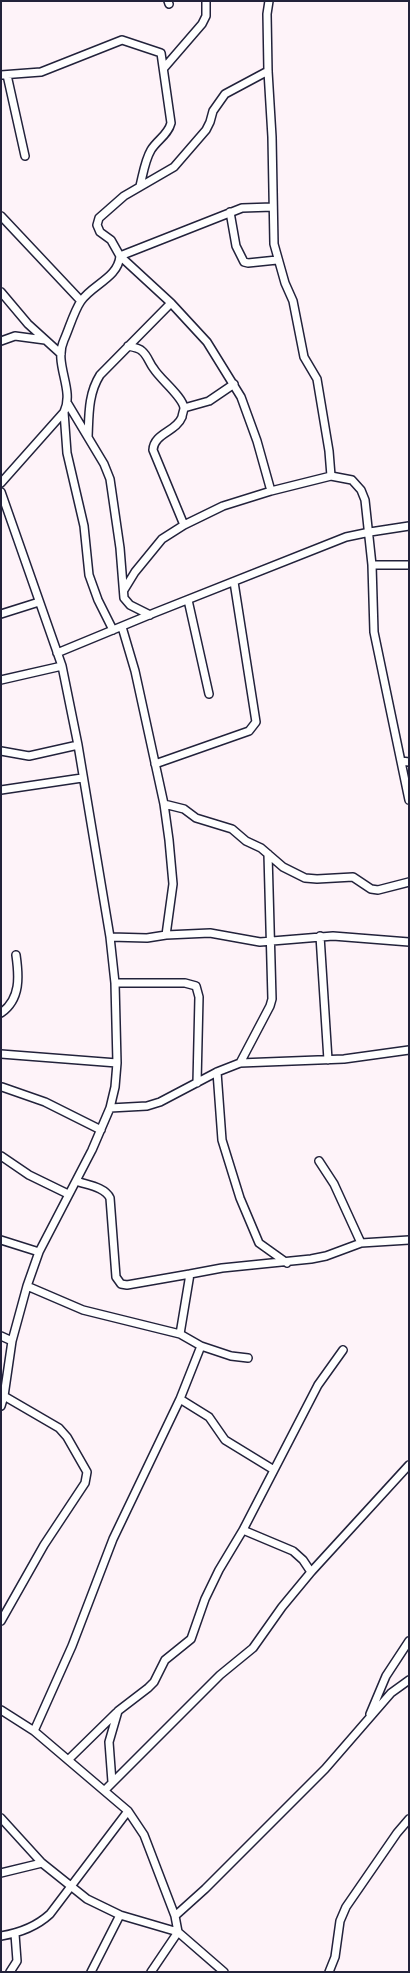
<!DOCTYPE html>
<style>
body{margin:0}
#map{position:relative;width:410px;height:1973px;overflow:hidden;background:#fef3f9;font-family:"Playpen Sans",sans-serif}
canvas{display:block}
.frame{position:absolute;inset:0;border:2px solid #22223b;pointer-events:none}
</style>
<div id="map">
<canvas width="410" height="1973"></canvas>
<div class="frame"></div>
</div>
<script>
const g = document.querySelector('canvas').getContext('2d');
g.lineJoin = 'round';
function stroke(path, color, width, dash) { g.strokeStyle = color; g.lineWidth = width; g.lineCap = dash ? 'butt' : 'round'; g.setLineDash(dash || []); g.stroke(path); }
const minor = new Path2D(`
 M168,1L169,4
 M269,1L267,14L268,71L272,137L274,244L285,283L293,301L304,357L317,379L329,451L331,476
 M164,68L202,24L206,16V1
 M268,71L225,94L213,111L210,122L206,130L174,167L124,196L99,218L97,225L100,232L111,240L120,256L171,303L207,342L241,397L257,441L271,491
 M1,75L41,72L122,40L161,53L171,123C168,135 157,140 151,150C145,160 143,174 140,186
 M7,75L25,156
 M230,212L236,246L244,262L248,263L277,260
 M1,216L81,301
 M120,256L242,208L273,207
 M1,292L28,324L61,354
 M1,341L15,336L45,340
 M128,346C133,347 139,348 142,351C148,356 149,363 154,369C160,379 183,397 184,408C184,410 182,415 182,417C176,432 154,433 153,450L184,525
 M68,404L104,464L110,479L120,548L124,598L130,605L150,615
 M184,408L209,401L234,384
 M64,412L67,453L84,526L89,575L98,600L113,630
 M88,437C89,415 88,394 100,375L171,303
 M1,483L64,412C75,389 53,364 64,340C69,329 74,311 81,301C93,284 118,278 120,256
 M1,492L62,666L78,745L110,937L115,983L117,1063L115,1087L110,1108L92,1150L39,1252L27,1286L12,1341L4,1396L1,1406
 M372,565L374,632L409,800
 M124,590L135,572L162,539L184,525L223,506L271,491L331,476L352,480L361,490L365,500L372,565H409
 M188,600L209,694
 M1,614L39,602
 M122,627L135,671L164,804L169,840L173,884L166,935
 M57,653L154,613L346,537L370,532L409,526
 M1,680L62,666
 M1,751L29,756L78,745
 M401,761L409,762
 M155,764L249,731L256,722L234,582
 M1,790L82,778
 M164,804L184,809L196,818L232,829L246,841L261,848L283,867L305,878L317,879L353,877L371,889L378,890L409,882
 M320,936L328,1060
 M110,937L147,938L166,935L210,933L260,942L333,936L409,942
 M115,983H185L196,986L199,997L197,1083
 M1,1013C21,999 19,976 16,955
 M1,1054L117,1063
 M240,1063L270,1006L272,999L268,854
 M217,1072L222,1140L240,1198L259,1243L287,1263
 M2,1087L45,1102L101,1130
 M110,1108L147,1106L160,1102L217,1072L240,1063L344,1059L409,1050
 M1,1156L29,1175L68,1194
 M319,1161L334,1184L361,1243
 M76,1181C87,1185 105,1187 110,1198L116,1277L121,1284L127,1285L190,1274
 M1,1240L39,1252
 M27,1286L83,1310L180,1334L201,1346L180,1399L209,1417L225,1440L274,1470
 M180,1334L190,1274L222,1268L311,1259L326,1256L361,1243L409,1240
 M1,1336L12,1341
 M201,1346L231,1356L248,1358
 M243,1530L293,1551L303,1560L311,1572
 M1,1621L44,1545L85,1483L87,1472L67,1437L59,1428L4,1396
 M1,1710L34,1731L128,1811L144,1835L175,1916
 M370,1714L386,1676L409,1641
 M34,1731L72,1646L113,1539L180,1399
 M68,1760L116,1713
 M112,1782L109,1742L118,1711L148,1688L154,1682L165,1660L191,1639L205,1599L219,1570L243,1530L318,1385L343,1350
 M105,1790L220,1675L253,1648L282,1607L311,1572L409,1465
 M1,1818L42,1863L87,1899L120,1915L178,1932L224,1972
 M1,1873L42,1863
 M1,1936C19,1933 37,1926 50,1914L128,1811
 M10,1972L17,1961L15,1934
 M91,1972L120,1915
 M151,1972L178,1932L175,1916L205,1889L325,1769L391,1693L409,1680
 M329,1972L335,1957L340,1921L346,1907L397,1833L409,1819`);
stroke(minor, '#22223b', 10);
stroke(minor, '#fff', 7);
</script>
